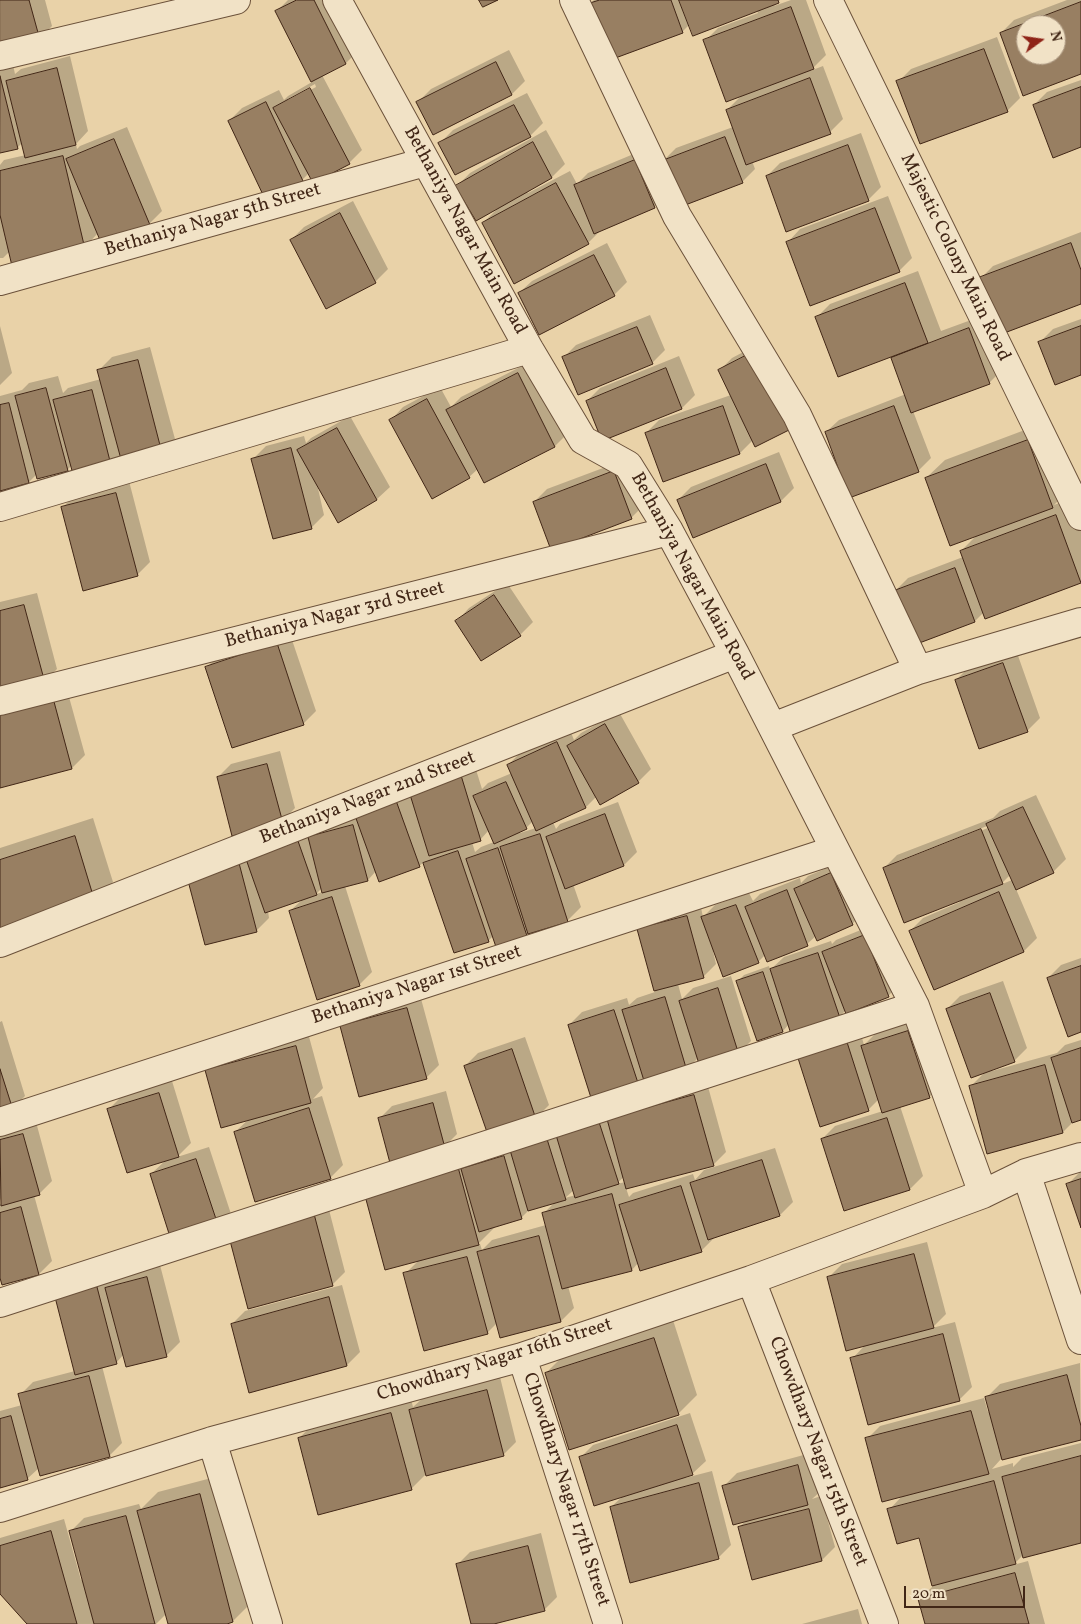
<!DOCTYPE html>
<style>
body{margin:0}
#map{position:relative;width:1081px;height:1624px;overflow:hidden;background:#e9d2a8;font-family:Vollkorn,serif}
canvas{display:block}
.north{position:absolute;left:1016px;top:15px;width:50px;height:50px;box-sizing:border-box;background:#f1e2c6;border:1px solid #ab9780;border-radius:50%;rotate:76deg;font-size:14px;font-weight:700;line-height:20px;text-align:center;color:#412616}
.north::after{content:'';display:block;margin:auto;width:18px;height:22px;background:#8f2418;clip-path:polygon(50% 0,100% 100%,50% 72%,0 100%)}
.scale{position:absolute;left:904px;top:1586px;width:121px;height:22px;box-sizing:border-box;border:2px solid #412616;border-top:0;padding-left:6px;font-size:15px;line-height:18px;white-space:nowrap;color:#412616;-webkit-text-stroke:4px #f1e2c6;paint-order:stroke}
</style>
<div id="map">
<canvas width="1081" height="1624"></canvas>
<div class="north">N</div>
<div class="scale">20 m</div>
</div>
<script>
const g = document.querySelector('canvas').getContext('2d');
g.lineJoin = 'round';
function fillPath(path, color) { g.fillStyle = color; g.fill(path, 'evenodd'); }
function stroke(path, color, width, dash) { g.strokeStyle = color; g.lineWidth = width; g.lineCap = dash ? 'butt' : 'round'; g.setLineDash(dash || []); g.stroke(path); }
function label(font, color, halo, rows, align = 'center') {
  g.font = font + ' Vollkorn,serif'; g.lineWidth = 5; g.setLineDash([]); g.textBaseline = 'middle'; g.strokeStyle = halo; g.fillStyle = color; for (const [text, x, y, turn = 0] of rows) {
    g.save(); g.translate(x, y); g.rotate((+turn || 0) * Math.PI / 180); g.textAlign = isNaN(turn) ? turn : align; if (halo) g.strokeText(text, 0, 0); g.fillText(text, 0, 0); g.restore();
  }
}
fillPath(new Path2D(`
 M0,0H45L52,26L39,39Z
 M288,0H333L359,50L346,63L322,75L362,150L349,163L309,173L302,180L266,197L229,121L242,108L279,90L284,100L288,96L312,82L277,11ZM315,84L316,87L288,102V99Z
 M594,0H780L774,6L791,0H806L826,55L810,71L823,66L843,119L830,132L752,161L755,169L742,182L663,161L676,148L733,127L727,110L742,95L705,41L718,28L758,13L757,10L690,24L682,32L590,4Z
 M1067,0H1081V73L1024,94L1001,33L1014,20ZM1026,25H1056V55H1026Z
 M997,37L1020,98L1007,111L898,82L911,69Z
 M509,50L525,81L512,94L433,133L418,102L431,89Z
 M70,56L88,131L76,144L77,149L80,146L127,127L162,211L149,224L98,233L84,248L10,251L3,258H0V165L4,160L26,155L23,142L17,148L0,152V63L12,60L15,74L21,69Z
 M1081,80V146L1034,105L1047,92Z
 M527,93L543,123L530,136L440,143L453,130Z
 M546,130L565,164L552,177L527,191L528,193L570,171L577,184L588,173L648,148L667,194L654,207L601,230L588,243L483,223L497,209L457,186L470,173Z
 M861,133L881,187L868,200L767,176L780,163Z
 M888,196L912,258L899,271L788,242L800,229Z
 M353,201L388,269L375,282L327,307L291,240L304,227Z
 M1081,232V303L980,279L993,266Z
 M607,243L627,282L614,295L519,293L532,281Z
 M918,271L941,331L982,316L1002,370L989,383L913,411L931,458L918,471L826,432L839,420L906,394L891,355L817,317L830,304Z
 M650,315L665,350L652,363L564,357L576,345Z
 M1081,319V374L1040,342L1053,329Z
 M0,326L12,373L0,385Z
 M764,341L788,429L753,440L740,453L663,480L646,433L659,420L731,395L719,371L732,358Z
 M150,347L175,439L162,452L112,467L72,465L67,470L37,474L29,482L0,490V396L22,390L29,383L58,376L63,393L68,388L101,379L99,370L112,357Z
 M679,356L695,395L682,408L603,439L587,401L600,388Z
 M532,361L568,433L555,446L484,481L478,469L469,477L433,497L391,420L403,407L440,387L451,407L461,397Z
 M350,416L390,487L377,499L317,484L324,515L311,528L253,459L266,446L304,436L306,443L311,438Z
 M1046,422L1071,488L1054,505L1075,497L1081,514V581L984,612L975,621L895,591L908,578L963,557L961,551L978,534L926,478L945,460Z
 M779,452L794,488L781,501L693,536L678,500L691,487Z
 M627,459L644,505L631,518L534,502L547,489Z
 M129,481L150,562L137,575L62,508L75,495Z
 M507,583L533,622L520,635L457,621L469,608Z
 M37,593L57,669L44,682L0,687V602Z
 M289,631L316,711L303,724L207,667L220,654Z
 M1016,650L1040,718L1027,731L956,680L969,667Z
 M66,686L85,755L72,768L0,787V704Z
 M619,712L651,769L638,782L597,796L586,807L553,822L556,829L560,824L618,802L637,852L624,865L573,884L581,907L568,920L530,933L527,935H494L488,941L455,952L424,862L419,866L376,871L368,880L345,886L372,972L359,985L290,911L303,899L268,911L269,918L256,931L188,877L473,760L482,789L488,783L512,773L508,765L521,752L570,730L574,740L581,733ZM533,821L536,828L520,833V831L526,828ZM489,830L494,842L481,847L475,852L472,842L480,840ZM322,888L323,892L316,894Z
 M280,751L295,808L282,821L218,777L231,764Z
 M1036,795L1066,859L1053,872L1016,889L1037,938L1024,951L935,989L910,931L923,918L960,902V900L884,868L897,855L993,818L1000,811ZM987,826L988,828L898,863V861ZM1010,875L1012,880L1000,885Z
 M93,818L113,882L95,901L0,932V848Z
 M844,861L865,911L852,924L816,936L807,944L765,955L758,962L713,951L716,964L703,977L678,984L682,999L693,988L731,976L751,1041L738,1054L698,1058L686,1070L644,1078L638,1084L569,1025L582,1012L627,998L629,1005L637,998L655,992L638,929L651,916L700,903L703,917L715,905L749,893L753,901L760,894L800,878L801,883L808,876Z
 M878,923L901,983L888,996L846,1010L839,1017L789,1024L783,1031L758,1040L738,981L744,975L769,966L770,970L784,957L831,941L832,944L836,940Z
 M1081,958V1031L1048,978L1061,965Z
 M1003,981L1027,1048L1014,1061L991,1070L992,1071L1057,1053L1065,1045L1081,1040V1119L1074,1121L1063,1132L988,1153L970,1087L985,1072L947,1009L960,996Z
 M420,995L439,1065L426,1078L342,1026L355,1013Z
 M921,1018L942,1084L929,1097L900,1106L923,1176L910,1189L822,1139L835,1126L883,1111L879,1099L868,1110L799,1055L859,1027L864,1045L876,1033Z
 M2,1021L25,1096L12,1109L0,1113V1022Z
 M308,1033L323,1088L313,1099L322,1096L343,1165L330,1178L235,1132L249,1119L207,1071L220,1058Z
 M525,1037L549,1105L536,1118L465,1066L478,1053Z
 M172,1081L191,1143L177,1157L209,1147L231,1214L218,1227L151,1174L166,1160L109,1109L122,1096Z
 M707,1083L726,1152L713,1165L626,1188L629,1197L633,1193L693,1174L695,1180L704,1170L775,1148L793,1202L780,1215L714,1238L701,1251L638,1263L632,1270L568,1286L574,1308L561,1321L501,1336L497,1323L487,1333L405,1274L419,1260L366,1192ZM624,1177L626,1182L616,1184ZM574,1190L576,1195L565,1198ZM555,1202L543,1214L546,1225L492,1240L482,1250L480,1244L477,1245L497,1225L521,1218L530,1209Z
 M446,1091L457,1134L444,1147L379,1119L392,1106Z
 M36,1122L52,1181L39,1194L34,1195L52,1261L39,1274L3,1283L1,1277L0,1278V1204H2L0,1198V1132Z
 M1081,1171V1224L1067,1185Z
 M326,1198L345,1272L332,1285L248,1307Z
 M927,1242L946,1314L932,1328L955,1322L972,1387L959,1400L852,1359L866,1344L829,1277L842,1264Z
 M160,1265L180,1342L167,1355L124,1354L116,1363L102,1366L122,1443L109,1456L39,1468L27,1479L0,1486V1411L22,1405L20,1395L33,1382L75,1371L56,1298L110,1275L112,1283L120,1276Z
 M342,1285L360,1352L347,1365L232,1324L245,1311Z
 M673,1320L697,1395L678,1414L546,1373L565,1354Z
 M1080,1363L1081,1439L1001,1459L992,1469L1013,1463V1467L1022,1458L1081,1443V1541L1024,1554L1013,1565L1028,1561L1045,1624H926L920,1599L933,1586L920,1536L889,1510L903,1495L867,1439L880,1426L984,1398L988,1412L990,1411L987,1397L1000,1384Z
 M500,1377L516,1442L503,1455L426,1474L411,1489L299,1438L318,1420L410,1395L413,1407L423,1398Z
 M690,1413L706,1461L693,1473L684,1476L685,1478L712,1471L731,1545L718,1558L611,1507L623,1496L580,1458L593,1445Z
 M811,1453L821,1491L812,1499L821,1496L835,1547L822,1560L739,1527L747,1520L724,1486L737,1473Z
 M219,1476L252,1602L233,1621L222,1624H169L166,1614L156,1624H29L0,1592V1538L64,1519L81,1580L83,1579L71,1531L84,1518L139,1504L141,1509L158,1492Z
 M541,1533L557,1597L544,1610L489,1624H473L457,1565L470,1552Z
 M858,1609L862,1624H802Z`), '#0003');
const building = new Path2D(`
 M0,0H29L40,40L0,51Z
 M297,0H314L346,64L311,82L275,11Z
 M479,0H498L483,7Z
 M600,0H671L683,33L610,60L588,4Z
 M679,0H778L779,3L693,36Z
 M1081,2V74L1023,96L1000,33ZM1026,25H1056V55H1026Z
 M791,7L814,69L726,102L703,40Z
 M984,49L1008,112L920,144L896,81Z
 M496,62L512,95L433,135L416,102Z
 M57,68L76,145L25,158L6,81Z
 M0,76L18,149L0,153Z
 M810,78L831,134L746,165L726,110Z
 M1081,87V147L1053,158L1033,105Z
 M310,88L350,164L313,183L273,108Z
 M266,102L303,181L265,199L228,121Z
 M514,105L531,137L455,175L438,143Z
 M725,137L743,183L680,207L662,161Z
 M114,139L150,225L102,245L66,159Z
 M533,142L552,178L476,221L455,186Z
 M848,145L869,201L786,232L766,176Z
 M63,156L85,249L12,266L0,215V171Z
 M635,160L655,208L594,234L574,185Z
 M556,183L589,244L514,284L482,223Z
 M875,208L900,272L810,306L786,242Z
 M340,213L376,283L326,309L290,240Z
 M1071,243L1081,270V304L999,335L978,278Z
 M594,255L615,296L539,335L518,293Z
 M905,283L928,343L838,377L815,317Z
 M1081,326V375L1055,385L1038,342Z
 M637,327L653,364L578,395L562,357Z
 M969,328L990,384L911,413L891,358Z
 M751,353L789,430L755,447L718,370Z
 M138,360L162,453L122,463L97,370Z
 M666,368L682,409L602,441L586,401Z
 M518,373L555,447L484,483L446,410Z
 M46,388L68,471L37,479L15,396Z
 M92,390L112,469L74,478L53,400Z
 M427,399L470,478L432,499L389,420Z
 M9,403L29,483L0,491V405Z
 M723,406L740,454L663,482L645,433Z
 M894,406L919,472L849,498L825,432Z
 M337,428L377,500L338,523L297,450Z
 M1028,440L1053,508L950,546L925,478Z
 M291,448L312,529L273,539L251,459Z
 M766,464L781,502L693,538L677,500Z
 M614,471L632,519L551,550L533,502Z
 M116,493L138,576L83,591L61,507Z
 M1056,515L1081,583L985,619L960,551Z
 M955,568L975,622L914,645L894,591Z
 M494,595L521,636L481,661L455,621Z
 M24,605L45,683L0,692V611Z
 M277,643L304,725L232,748L205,667Z
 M1003,663L1028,732L979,749L955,680Z
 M53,698L72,769L0,788V712Z
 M605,724L639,783L600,805L567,746Z
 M557,742L586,808L536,831L507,765Z
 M267,764L283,823L232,836L217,777Z
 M460,772L481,841L429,856L408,788Z
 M506,782L527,829L494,844L473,796Z
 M394,795L420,867L379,882L353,810Z
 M1023,807L1054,873L1016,890L986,824Z
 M605,814L624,866L565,889L546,837Z
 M353,825L368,881L322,893L308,837Z
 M981,829L1003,884L904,923L883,868Z
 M540,834L568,922L528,934L500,847Z
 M75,836L95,902L0,933V860Z
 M298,841L317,895L265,913L246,859Z
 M498,848L527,936L496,947L466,859Z
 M458,851L489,942L454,953L423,863Z
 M239,863L257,932L205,945L187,877Z
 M831,873L853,925L817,941L794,889Z
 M787,890L808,946L767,962L745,907Z
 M999,892L1024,952L934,990L909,931Z
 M332,897L360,986L317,1000L289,911Z
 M736,905L759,963L723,977L701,917Z
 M687,916L704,978L654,991L637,929Z
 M865,935L889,997L846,1014L822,952Z
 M818,953L840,1018L791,1034L770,969Z
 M1081,966V1032L1068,1037L1047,978Z
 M763,972L783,1032L757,1041L736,981Z
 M718,988L739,1055L700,1067L679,1001Z
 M990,993L1015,1062L971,1078L946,1009Z
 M665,997L687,1071L645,1084L622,1010Z
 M407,1008L427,1079L359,1097L340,1026Z
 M614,1010L639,1086L592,1101L568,1025Z
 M908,1031L930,1098L882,1113L861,1046Z
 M846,1039L869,1111L820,1127L797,1055Z
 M296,1046L311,1103L221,1128L205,1070Z
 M1081,1048V1120L1072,1123L1051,1058Z
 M512,1049L536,1119L488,1135L464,1066Z
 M1045,1065L1063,1133L987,1154L969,1086Z
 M0,1069L13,1110L0,1114Z
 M159,1093L179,1157L127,1173L107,1109Z
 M694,1095L714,1166L626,1189L607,1119Z
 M433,1103L445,1148L390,1163L378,1118Z
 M309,1108L331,1179L255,1202L234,1132Z
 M887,1118L910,1190L844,1211L821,1139Z
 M599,1122L619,1184L575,1198L556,1135Z
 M23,1134L40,1195L1,1206L0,1140Z
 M547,1139L566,1200L528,1211L510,1150Z
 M504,1156L522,1219L479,1232L461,1169Z
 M196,1159L219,1228L172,1243L150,1174Z
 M762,1160L780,1216L708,1240L690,1183Z
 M458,1167L479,1245L385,1270L364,1192Z
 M1081,1179V1228L1066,1184Z
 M681,1186L702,1252L640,1271L619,1205Z
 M612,1194L632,1271L562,1289L542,1213Z
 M21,1207L39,1275L2,1285L0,1278V1213Z
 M313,1210L333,1286L248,1309L228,1233Z
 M539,1236L561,1322L500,1338L477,1252Z
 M914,1254L934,1328L846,1351L827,1277Z
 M467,1257L488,1334L424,1351L403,1273Z
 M147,1277L167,1357L126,1367L105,1288Z
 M97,1287L117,1364L75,1375L55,1297Z
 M329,1297L347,1366L249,1393L231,1324Z
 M943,1334L960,1401L868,1425L850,1358Z
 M654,1338L679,1415L569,1450L545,1373Z
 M1067,1375L1081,1426V1440L1002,1460L985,1397Z
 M89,1376L110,1457L40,1476L18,1394Z
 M487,1390L504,1456L426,1476L409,1410Z
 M971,1411L989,1474L882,1502L865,1438Z
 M391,1413L412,1490L318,1515L298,1438Z
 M11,1416L28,1480L0,1488V1419Z
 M677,1425L693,1475L594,1506L579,1457Z
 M1081,1456V1543L1023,1558L1002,1477Z
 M798,1465L808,1505L733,1525L722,1486Z
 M994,1481L1016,1564L932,1586L919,1538L897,1544L887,1509Z
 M699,1483L719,1559L630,1583L610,1507Z
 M200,1494L233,1622L227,1624H168L137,1511Z
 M809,1509L822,1561L752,1580L738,1527Z
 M126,1516L155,1624H94L69,1531Z
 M51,1531L77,1624H27L0,1594V1546Z
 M528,1546L545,1611L494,1624H471L456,1564Z
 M1015,1573L1029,1624H925L918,1599Z`);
fillPath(building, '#987f62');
stroke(building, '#412616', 1);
const street = new Path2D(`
 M337,0L529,349L583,440L628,465L669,531L735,654L915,1006L983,1194
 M574,0L677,216L797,415L918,670
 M828,0L1081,516
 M0,56L236,0
 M0,281L425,162
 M0,507L529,349
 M0,701L669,531
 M773,727L918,670L1081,622
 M0,943L735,654
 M0,1122L835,850
 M1026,1173L1081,1157
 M751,1280L884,1624
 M0,1303L915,1006
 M522,1357L608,1624
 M212,1441L268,1624
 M0,1508L212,1441L522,1357L751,1280L983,1194L1026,1173L1081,1340`);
stroke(street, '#6b513a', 30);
stroke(street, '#f1e2c6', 28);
label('19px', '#412616', '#f1e2c6', [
 ["Bethaniya Nagar 5th Street",213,221,-16],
 ["Bethaniya Nagar Main Road",464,231,61],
 ["Majestic Colony Main Road",954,258,64],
 ["Bethaniya Nagar Main Road",691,577,61],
 ["Bethaniya Nagar 3rd Street",335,616,-14],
 ["Bethaniya Nagar 2nd Street",368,799,-21],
 ["Bethaniya Nagar 1st Street",417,986,-18],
 ["Chowdhary Nagar 16th Street",495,1361,-17],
 ["Chowdhary Nagar 15th Street",817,1452,69],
 ["Chowdhary Nagar 17th Street",565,1490,72]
]);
</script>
